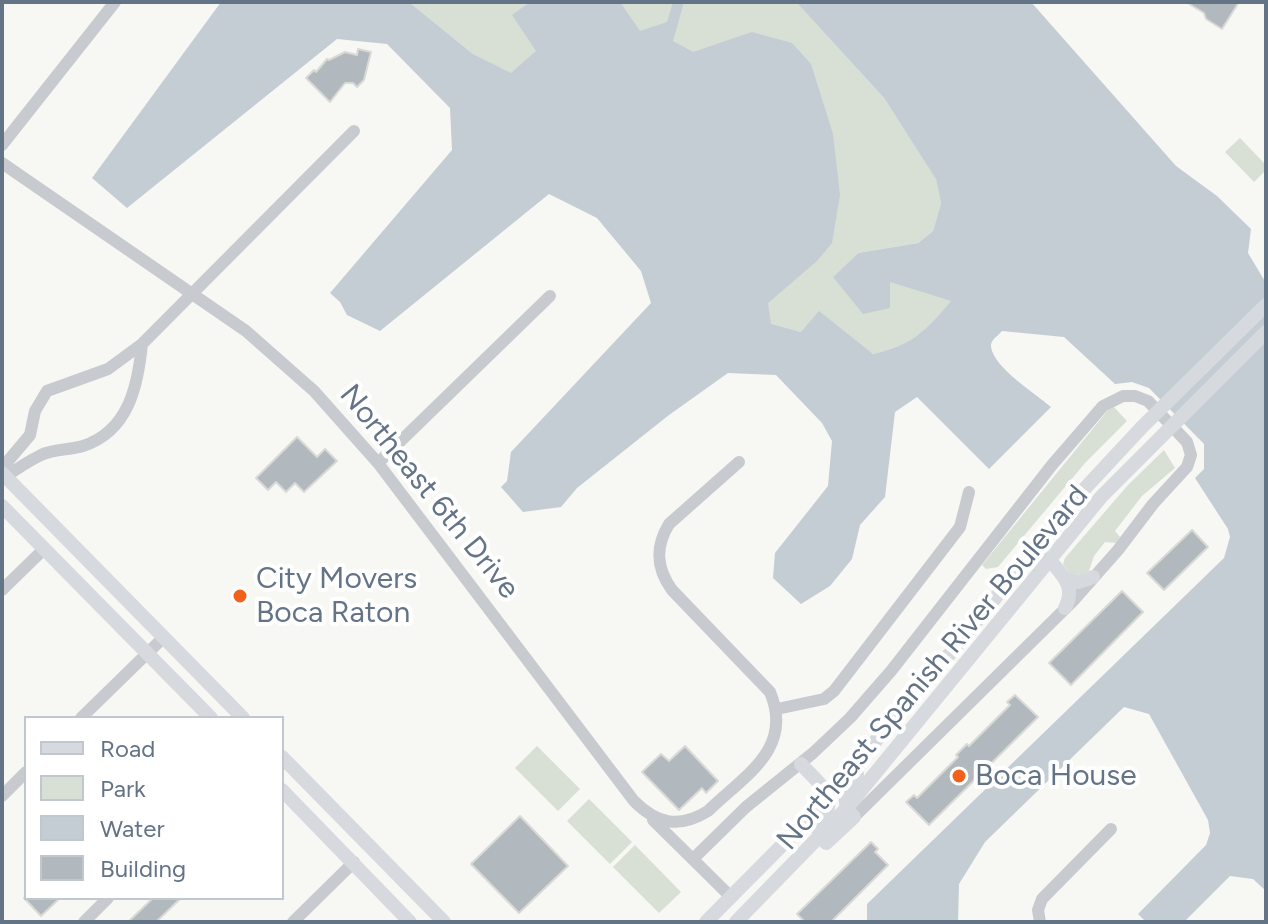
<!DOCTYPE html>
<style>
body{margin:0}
#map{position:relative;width:1268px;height:924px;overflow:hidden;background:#f7f7f4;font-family:Figtree,sans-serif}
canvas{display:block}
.frame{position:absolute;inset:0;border:4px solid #647487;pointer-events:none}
.legend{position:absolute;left:24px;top:716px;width:260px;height:184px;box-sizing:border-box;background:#fff;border:2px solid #c1c7cf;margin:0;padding:10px 14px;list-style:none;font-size:24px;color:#647487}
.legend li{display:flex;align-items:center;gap:16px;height:40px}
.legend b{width:40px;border:2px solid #c1c7cf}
</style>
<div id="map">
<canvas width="1268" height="924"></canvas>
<div class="frame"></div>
<ul class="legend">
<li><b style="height:10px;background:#d6dadf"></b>Road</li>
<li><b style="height:22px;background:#d8e0d5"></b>Park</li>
<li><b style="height:22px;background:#c3cdd3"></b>Water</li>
<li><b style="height:22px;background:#b2b9be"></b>Building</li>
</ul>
</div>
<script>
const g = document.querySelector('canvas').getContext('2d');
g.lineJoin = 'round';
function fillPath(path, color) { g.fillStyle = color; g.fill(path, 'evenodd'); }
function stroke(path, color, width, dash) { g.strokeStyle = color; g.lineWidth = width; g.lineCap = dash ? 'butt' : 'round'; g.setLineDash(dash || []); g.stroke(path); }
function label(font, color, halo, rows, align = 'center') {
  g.font = font + ' Figtree,sans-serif'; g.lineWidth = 8; g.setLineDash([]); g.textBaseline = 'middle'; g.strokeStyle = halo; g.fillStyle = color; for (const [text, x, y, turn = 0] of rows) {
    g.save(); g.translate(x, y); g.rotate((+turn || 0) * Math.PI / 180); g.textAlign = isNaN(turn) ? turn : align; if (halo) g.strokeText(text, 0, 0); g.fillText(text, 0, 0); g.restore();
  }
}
fillPath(new Path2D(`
 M409,2H796L884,98L936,178L941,203L933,231L918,243L858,253L833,277L889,281L952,301C926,331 912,345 873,354L850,338L801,332L771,325L511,74L473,54Z
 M1240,138L1266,165V170L1254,182L1225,152Z
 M1114,407L1127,421L1085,463L998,567L986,569L982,565L1108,410Z
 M1164,450L1175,468L1142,496L1115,531L1120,537L1116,543L1105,542L1094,556L1089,571L1081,575L1069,573L1063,564L1065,558L1128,485Z
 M537,746L580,789L558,811L515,768Z
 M589,799L632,842L610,864L567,821Z
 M635,845L681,892L659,913L613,867Z`), '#d8e0d5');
fillPath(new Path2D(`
 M221,2H409L473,54L511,73L536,51L512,15L530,2H620L640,31L667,22L673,2H684L673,41L693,52L752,32L792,43L811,64L833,134L840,195L832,243L817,261L768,303L771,324L801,332L819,311L873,354C912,345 926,331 951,301L890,282V308L863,314L833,277L858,253L918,243L933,231L941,203L936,179L884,98L796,2H1031L1176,166L1217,196L1251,229L1248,253L1266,283V891L1253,879L1230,876L1184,922H1146L1138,914L1206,845L1210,833L1208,820L1149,714L1124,707L985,842L959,884L958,922L867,920V904L1224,558L1230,537L1228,529L1195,478L1204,469V444L1149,388L1132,382L1115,384L1064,337L1002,331C998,336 990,340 991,347C994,368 1036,394 1051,407L989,469L917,397L895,412L885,497L860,525L852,559L830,586L801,604L773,578L775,553L828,486L832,441L822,423L776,375L728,373L669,415L577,488L561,507L523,512L501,487L507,481L511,452L651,303L641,271L597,218L549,194L380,331L347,315L340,302L330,293L452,150L450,108L387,44L337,39L127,208L92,178Z`), '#c3cdd3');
const building = new Path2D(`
 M1186,2H1239L1222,29L1206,19L1204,13Z
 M358,49L371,52L364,80L357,87L353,83H345L330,102L306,78L314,70L316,72L327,59L329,60L345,52L357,55Z
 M297,437L317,457L325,449L337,461L304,492L295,483L286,492L276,482L268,490L256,478Z
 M1192,530L1208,547L1164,590L1147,573Z
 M1122,591L1143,612L1071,685L1049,663Z
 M1015,695L1038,717L929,825L906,802L914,795L917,798L958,757L956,755L967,744L969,746L1010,705L1007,702Z
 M685,746L718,781L706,793L702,788L679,810L642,772L661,754L669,761Z
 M520,816L568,866L519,913L471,864Z
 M871,842L878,849L875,852L888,865L831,922H805L797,914Z
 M24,898H60L41,916Z
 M153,898H181L156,922H128Z`);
fillPath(building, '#b2b9be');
stroke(building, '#d9d9d6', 2);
stroke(new Path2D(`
 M2,145L115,2
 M2,163L246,331L314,391L378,463L634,801C657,824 679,829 708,811C745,775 794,749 770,692L672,590C656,568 655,547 669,524L739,462
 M378,463L550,296
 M5,476L8,461L30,435L35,411L47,391L108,369L142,344L354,131
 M4,478C15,470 29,461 41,455C54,449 70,450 83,446C129,431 138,385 142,344
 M2,590L44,549
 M777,709L824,699L834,691L960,527L969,492
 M81,718L164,637
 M2,796L26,772
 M653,820L731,897
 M693,859L746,807L813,753L850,718L891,671L1052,465L1103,406L1123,396H1135L1148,401L1187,442L1191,455L1187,467L1153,504L1118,550L1073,601L854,817
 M84,922L108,898
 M293,922L354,862
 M1040,922L1038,910L1042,899L1111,829`), '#c7cace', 12);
stroke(new Path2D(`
 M2,473L243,718
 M2,506L211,718
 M1049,559C1063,576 1076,586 1065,608
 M1067,579L1079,582L1093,577
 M282,757L444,922
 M801,764C822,787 841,797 818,830
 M282,790L410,922
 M826,843L854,817C839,802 847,789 857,774
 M706,922L817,810L953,650L1076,498L1142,427L1266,305
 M736,922L846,809L1101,497L1266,332`), '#d6dadf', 14);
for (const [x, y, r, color] of [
 [240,596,8,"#f1611b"],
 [959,776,8,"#f1611b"]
]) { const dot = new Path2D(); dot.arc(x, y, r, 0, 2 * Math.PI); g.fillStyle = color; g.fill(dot); stroke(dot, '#fff', 3); }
label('30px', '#647487', '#fff', [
 ["Northeast 6th Drive",429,492,51],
 ["Northeast Spanish River Boulevard",933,668,-50]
]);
label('30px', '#647487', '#fff', [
 ["City Movers",256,579],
 ["Boca Raton",256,613],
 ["Boca House",975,776]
], 'left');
</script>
